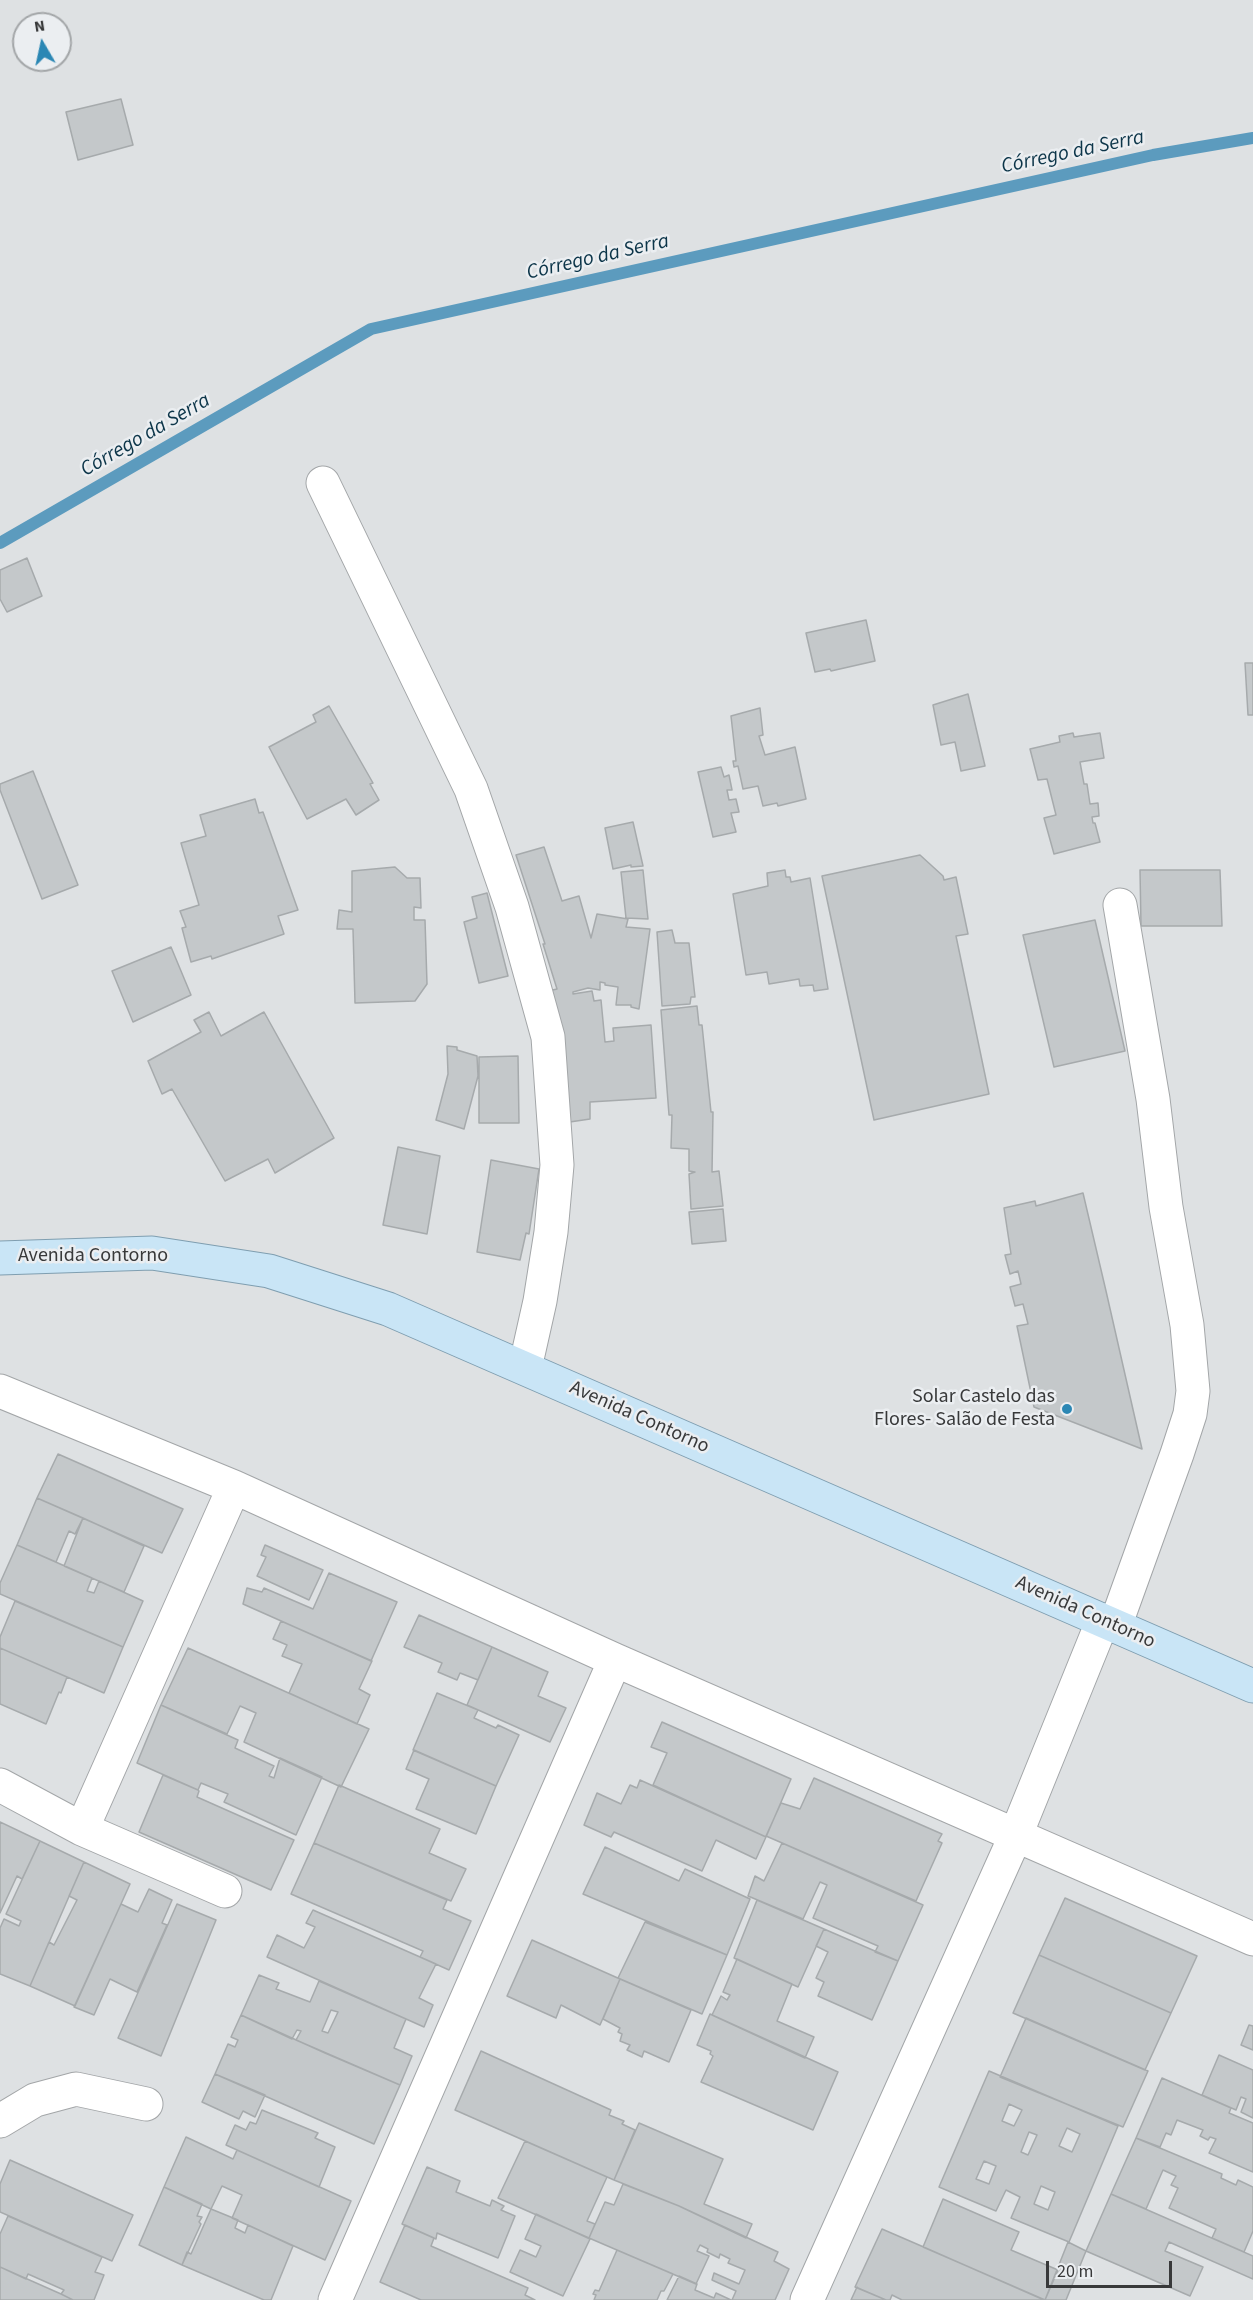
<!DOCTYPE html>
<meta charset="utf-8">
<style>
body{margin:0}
#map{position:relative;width:1253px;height:2300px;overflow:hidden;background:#dee1e3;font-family:"Source Sans 3",sans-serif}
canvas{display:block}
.north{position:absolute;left:12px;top:12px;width:60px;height:60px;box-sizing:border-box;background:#ebeef1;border:2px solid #a3a6a8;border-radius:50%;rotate:351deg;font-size:16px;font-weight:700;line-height:24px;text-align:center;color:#38393a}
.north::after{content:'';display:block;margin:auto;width:21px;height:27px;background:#2b87b4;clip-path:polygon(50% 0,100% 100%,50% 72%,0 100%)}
.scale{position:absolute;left:1046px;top:2261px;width:126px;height:27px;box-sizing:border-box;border:3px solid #38393a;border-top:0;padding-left:8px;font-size:18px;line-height:21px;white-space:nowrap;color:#38393a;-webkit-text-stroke:4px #ebeef1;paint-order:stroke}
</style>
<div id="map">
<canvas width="1253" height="2300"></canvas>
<div class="north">N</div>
<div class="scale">20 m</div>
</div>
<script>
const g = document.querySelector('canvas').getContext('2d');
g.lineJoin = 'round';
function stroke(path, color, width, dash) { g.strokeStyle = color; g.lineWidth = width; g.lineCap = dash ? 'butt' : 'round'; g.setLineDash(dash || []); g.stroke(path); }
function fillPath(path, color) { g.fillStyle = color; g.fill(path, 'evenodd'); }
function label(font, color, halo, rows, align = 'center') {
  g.font = font + ' "Source Sans 3",sans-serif'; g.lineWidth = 5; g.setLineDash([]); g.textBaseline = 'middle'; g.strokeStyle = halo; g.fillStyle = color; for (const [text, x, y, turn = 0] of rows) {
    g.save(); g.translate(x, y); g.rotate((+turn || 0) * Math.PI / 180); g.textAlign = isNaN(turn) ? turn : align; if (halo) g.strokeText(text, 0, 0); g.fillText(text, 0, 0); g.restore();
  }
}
stroke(new Path2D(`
 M0,543L371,329L1153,155L1253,138`), '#5c9bbe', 12);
const building = new Path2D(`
 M121,99L133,145L78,160L66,112Z
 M27,558L42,596L7,612L0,599V570Z
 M866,620L875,661L831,671L830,669L815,672L806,633Z
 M1245,663H1253V715H1248Z
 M968,694L985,766L961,771L955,742L941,745L933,705Z
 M329,706L373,783L370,784L379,800L356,815L346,799L307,819L269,747L316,722L313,715Z
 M760,708L763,735L759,736L765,755L795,747L806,799L778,806L777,803L763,806L758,786L743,789L738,766L734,767L733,761H736L731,716Z
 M1073,733L1074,737L1100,733L1104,758L1080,762L1084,784H1087L1090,804L1098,803L1099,816L1092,817L1093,823H1095L1100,842L1054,854L1044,818L1056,815L1047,779L1038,780L1030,749L1060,742L1059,736Z
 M721,767L724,777L729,775L732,790H727L729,800L736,799L739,812L731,813L736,832L713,837L698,772Z
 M33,771L78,885L42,899L0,790V784Z
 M255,799L259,813L263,812L298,910L278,916L284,934L212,959L211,956L191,962L182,928L186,927L180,911L199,905L181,843L206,836L200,815Z
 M633,822L643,866L631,867V865L613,869L605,828Z
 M544,847L562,901L579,896L591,938L597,914L628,919L626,927L650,929L639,1009L631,1007V1005H616L618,987L605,985V983L600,982V990L588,988L573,992V994L592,991L594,1001L601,1000L605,1042L614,1041L613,1028L651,1025L656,1098L590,1102V1119L563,1123L544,992L557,989L543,944H545L516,855Z
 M920,855L943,876L944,880L956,877L968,934L956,936L989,1094L874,1120L822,876Z
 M395,867L407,878H420L421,908L414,907V920H425L427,984L415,1001L355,1003L353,929H337L339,910L352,912V871Z
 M643,870L648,919L626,918L621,872Z
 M785,870L786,877H790L791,882L810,878L828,989L814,991L813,985L800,986L799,979L769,984L767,972L746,975L733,894L768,886L767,873Z
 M1140,870H1220L1222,926H1141Z
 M487,893L508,976L479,983L464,922L477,918L472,897Z
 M1095,920L1125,1051L1054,1067L1023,935Z
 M672,930L675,943H689L695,997H691L690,1004L662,1006L657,932Z
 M171,947L191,995L133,1022L112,971Z
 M697,1006L699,1025H702L711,1112H713L712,1172L719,1171L723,1206L691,1209L689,1174L695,1172L689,1171V1149L671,1148L672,1115H669L661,1010Z
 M209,1012L221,1036L264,1012L334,1138L275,1173L268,1159L225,1181L172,1089L162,1094L148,1061L201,1032L194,1020Z
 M447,1046L457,1047V1050L477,1056L478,1076L464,1129L436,1120L448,1074Z
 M518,1056L519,1123H479V1057Z
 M398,1147L440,1156L427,1234L383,1225Z
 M491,1160L539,1169L529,1234L526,1233L520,1260L477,1252Z
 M1083,1193L1106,1291L1142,1449L1034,1407L1017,1326L1028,1324L1023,1304L1015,1306L1010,1287L1021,1284L1018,1271L1010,1274L1005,1255L1011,1254L1004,1208L1035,1201L1036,1206Z
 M723,1209L726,1241L692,1244L689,1212Z
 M58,1454L183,1509L162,1553L37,1498Z
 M37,1498L83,1518L75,1534L69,1531L56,1562L17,1545Z
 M83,1518L144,1546L124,1592L64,1566Z
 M17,1545L92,1578L87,1591L94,1593L99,1581L143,1601L123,1647L0,1594V1583Z
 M265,1545L323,1570L309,1600L257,1576L266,1557L261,1555Z
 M329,1573L397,1602L371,1661L243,1604L247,1588L262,1592L264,1588L313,1609Z
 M15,1601L123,1647L104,1693L0,1648V1637Z
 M419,1615L492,1647L478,1680L460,1673L457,1680L438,1672L442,1663L404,1647Z
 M281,1621L372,1661L359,1689L370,1695L357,1724L289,1693L302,1664L282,1656L287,1645L273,1639Z
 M492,1647L548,1672L538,1696L566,1708L550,1742L467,1705Z
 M0,1648L67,1677L61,1693L59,1692L46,1724L0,1704Z
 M188,1648L369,1729L341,1787L244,1742L256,1713L240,1706L227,1734L161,1705Z
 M437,1693L478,1710L474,1718L496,1728L498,1725L519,1735L496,1786L413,1750Z
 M161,1705L238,1740L235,1748L274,1766L269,1776L274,1778L280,1758L322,1777L296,1835L224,1802L228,1794L201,1783L198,1790L137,1763Z
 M662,1722L791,1779L766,1837L653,1785L667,1753L651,1747Z
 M414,1750L496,1786L476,1834L416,1809L429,1779L406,1769Z
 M163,1775L198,1790L199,1791L197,1797L294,1840L271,1890L139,1832Z
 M814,1778L942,1834L938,1841L942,1843L916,1901L766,1836L781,1803L800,1809Z
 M640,1780L766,1837L756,1859L716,1840L702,1871L614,1832L611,1837L584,1825L597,1793L621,1804L630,1785L637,1788Z
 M339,1785L440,1829L429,1853L466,1869L451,1901L314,1843Z
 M0,1822L40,1841L22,1879L17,1876L0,1913Z
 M40,1841L84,1862L30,1986L0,1974V1928L4,1919L19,1926L21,1921L6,1914Z
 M314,1843L447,1900L443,1909L471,1921L449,1970L420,1957L423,1951L291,1894Z
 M782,1843L923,1905L898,1961L875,1952L878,1946L813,1918L827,1885L820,1882L803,1919L748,1896L755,1876L764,1881Z
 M605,1847L679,1881L685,1869L750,1899L727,1955L583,1894Z
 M84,1862L130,1884L75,2006L30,1986L49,1942L54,1945L77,1900L69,1896Z
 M149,1889L172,1900L162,1923L167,1925L137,1992L110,1979L94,2015L74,2007L121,1904L138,1912Z
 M1065,1898L1197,1956L1171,2013L1039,1955Z
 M757,1900L824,1929L798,1987L734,1958Z
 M177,1904L216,1920L161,2056L118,2038Z
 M313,1910L436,1964L419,1998L433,2005L424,2027L267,1957L277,1935L304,1948L315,1927L306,1923Z
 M645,1922L727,1955L702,2014L618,1978Z
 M824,1929L898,1961L872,2020L818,1996L824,1982L816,1978L828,1952L816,1946Z
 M532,1940L620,1979L600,2025L561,2005L556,2018L507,1996Z
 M1039,1955L1171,2013L1145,2070L1013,2013Z
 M737,1959L792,1984L777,2021L814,2037L805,2058L712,2015L721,1996L727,2000L730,1995L723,1992Z
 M259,1975L279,1983L276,1989L310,2002L319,1981L406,2019L394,2048L412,2056L400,2085L296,2040L301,2031L297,2030L292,2039L241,2015ZM331,2010L338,2012L328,2033L322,2031Z
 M620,1979L691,2010L669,2062L644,2051L642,2057L627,2050L630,2045L620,2041L622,2034L618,2032L620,2028L603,2019Z
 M710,2014L838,2072L813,2130L701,2082L713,2056L710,2054L711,2051L697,2045Z
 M241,2015L325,2053L400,2085L374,2144L215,2074L228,2044L235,2047L238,2040L231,2037Z
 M1026,2018L1148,2071L1123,2127L1000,2077Z
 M1249,2025L1253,2026V2050L1241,2045Z
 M481,2051L611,2110L609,2115L624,2121L622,2124L635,2130L614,2180L455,2110Z
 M1219,2055L1253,2070V2118L1241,2112L1246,2099L1241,2097L1236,2110L1202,2095Z
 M989,2071L1118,2126L1069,2242L1011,2218L1020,2197L1006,2190L996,2211L939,2187ZM1009,2104L1022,2110L1014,2126L1002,2121ZM1067,2128L1080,2134L1072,2152L1059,2146ZM1029,2132L1037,2135L1028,2155L1021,2152ZM984,2161L996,2166L989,2184L976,2179ZM1041,2186L1055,2192L1048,2210L1034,2204Z
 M215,2074L265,2095L255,2117L243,2111L239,2119L202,2102Z
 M1162,2078L1231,2108L1229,2113L1253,2123V2172L1209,2153L1216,2139L1210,2137L1208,2140L1200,2136L1203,2130L1177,2120L1171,2135L1166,2133L1160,2147L1136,2138Z
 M262,2110L318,2133L315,2138L335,2147L319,2187L226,2145L235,2125L246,2130L250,2122L256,2124Z
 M639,2123L723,2159L704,2204L752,2224L746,2238L679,2206L614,2180Z
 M186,2137L233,2159L237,2150L351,2201L325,2260L232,2218L242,2195L222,2186L211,2209L164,2187Z
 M1136,2138L1222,2174L1221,2178L1236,2185L1238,2180L1253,2187V2231L1244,2252L1212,2238L1216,2229L1169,2208L1178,2188L1171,2185L1176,2176L1163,2170L1146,2209L1111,2194Z
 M525,2141L607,2177L587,2221L595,2224L589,2238L498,2198Z
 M10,2160L133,2215L112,2261L0,2212V2184Z
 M427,2167L460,2181L456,2192L490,2206L492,2200L504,2206L501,2210L515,2216L498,2258L437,2233L436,2239L402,2224Z
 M623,2184L679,2206L778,2252L774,2261L789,2269L775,2300H732L736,2291L712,2280L714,2273L739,2284L745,2270L728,2263L730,2259L720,2254L719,2258L707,2252L708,2249L700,2245L697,2251L709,2256L696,2284L589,2238L605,2202L614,2205Z
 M164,2187L202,2204L197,2216L202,2217L199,2222L201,2224L182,2265L139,2245Z
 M1111,2194L1253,2256V2279L1169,2242L1165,2251L1203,2267L1190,2296L1086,2251Z
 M943,2199L1019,2232L1011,2250L1058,2270L1045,2300L923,2247Z
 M211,2209L238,2220L235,2228L245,2233L248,2225L293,2246L271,2300H264L182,2265L187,2252L191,2254Z
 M536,2214L590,2239L563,2296L510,2272L520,2250L536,2257L541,2246L525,2239Z
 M8,2216L102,2257L95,2272L104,2275L94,2300H73L61,2294L64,2290L28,2274L26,2279L0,2267V2234Z
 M405,2225L434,2238L431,2246L528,2288L525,2295L535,2300H421L380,2282Z
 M882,2229L919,2245L1044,2300H902L892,2295L890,2300H886L855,2287Z
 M1068,2242L1086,2251L1066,2300H1045Z
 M617,2250L673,2274L664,2291H661L657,2300H594L596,2295L593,2294L595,2290L599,2291Z
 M0,2267L61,2294L73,2300H0Z
 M679,2276L697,2284L695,2290L714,2298L716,2293L731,2300H667Z
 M857,2287L858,2288L886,2300H851Z`);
fillPath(building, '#c4c8ca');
stroke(building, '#a6aaac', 1.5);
const minor = new Path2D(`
 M323,483L471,789L512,907L548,1037L557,1165L551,1232L540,1301L525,1368
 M0,1391L234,1487L615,1660L1253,1939
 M1115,1626L1177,1454L1190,1414L1193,1391L1187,1325L1166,1207L1153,1099L1120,905
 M0,1785L82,1829L234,1487
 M82,1829L225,1891
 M0,2121L35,2100L76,2089L146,2104
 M335,2300L615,1660
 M807,2300L1015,1837L1103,1620`);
const major = new Path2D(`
 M0,1258L152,1253L269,1271L388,1309L1253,1686`);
stroke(minor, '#a3a6a8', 35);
stroke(major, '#7f9eb0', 35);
stroke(minor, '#fff', 33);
stroke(major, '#c9e5f6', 33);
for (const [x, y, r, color] of [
 [1067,1409,6,"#2b87b4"]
]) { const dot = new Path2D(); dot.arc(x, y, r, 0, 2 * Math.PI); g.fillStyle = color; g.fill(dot); stroke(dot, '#ebeef1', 2); }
label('20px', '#38393a', '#ebeef1', [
 ["Avenida Contorno",93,1257],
 ["Avenida Contorno",639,1418,24],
 ["Avenida Contorno",1085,1613,24]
]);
label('20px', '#38393a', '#ebeef1', [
 ["Solar Castelo das",1055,1398],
 ["Flores- Salão de Festa",1055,1421]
], 'right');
label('italic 21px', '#0c3549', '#ebeef1', [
 ["Córrego da Serra",1073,153,-12],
 ["Córrego da Serra",598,258,-13],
 ["Córrego da Serra",146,436,-30]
]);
</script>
